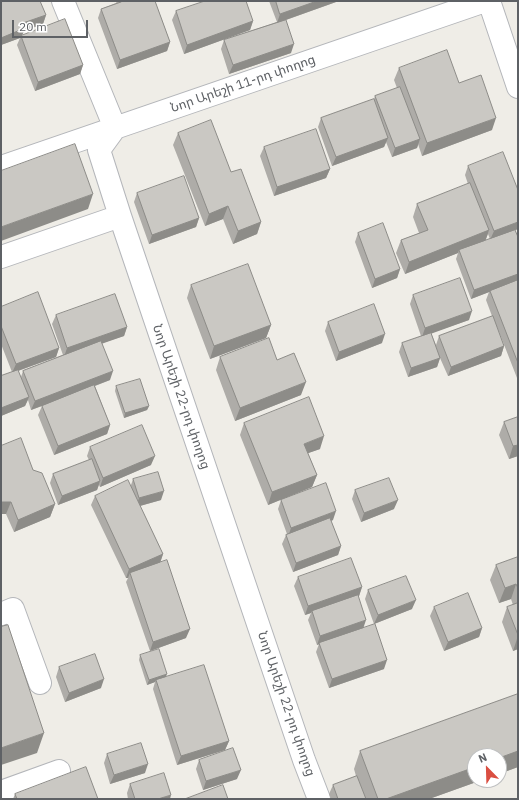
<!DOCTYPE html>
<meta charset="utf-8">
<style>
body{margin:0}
#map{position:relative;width:519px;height:800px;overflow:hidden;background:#efede7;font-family:"IBM Plex Sans",sans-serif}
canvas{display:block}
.frame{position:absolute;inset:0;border:2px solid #5e6165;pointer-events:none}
.north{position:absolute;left:467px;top:748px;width:40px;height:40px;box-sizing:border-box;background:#fff;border:1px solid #bfc0c1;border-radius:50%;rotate:337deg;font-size:11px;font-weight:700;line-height:16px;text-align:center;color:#5e6165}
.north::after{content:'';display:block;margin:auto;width:14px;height:18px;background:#da4e41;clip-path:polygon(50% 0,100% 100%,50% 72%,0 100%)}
.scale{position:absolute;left:12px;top:20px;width:76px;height:18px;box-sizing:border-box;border:2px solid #5e6165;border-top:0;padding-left:5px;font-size:12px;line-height:14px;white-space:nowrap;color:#5e6165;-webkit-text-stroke:3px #fff;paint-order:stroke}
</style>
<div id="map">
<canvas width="519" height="800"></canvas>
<div class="frame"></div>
<div class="north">N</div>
<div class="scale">20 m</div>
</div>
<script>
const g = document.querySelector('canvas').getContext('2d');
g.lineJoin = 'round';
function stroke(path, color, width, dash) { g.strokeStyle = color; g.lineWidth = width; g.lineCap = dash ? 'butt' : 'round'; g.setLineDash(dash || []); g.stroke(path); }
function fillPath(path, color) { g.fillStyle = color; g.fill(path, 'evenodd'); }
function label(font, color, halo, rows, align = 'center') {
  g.font = font + ' "IBM Plex Sans","Noto Sans Armenian",sans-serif'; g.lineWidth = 3.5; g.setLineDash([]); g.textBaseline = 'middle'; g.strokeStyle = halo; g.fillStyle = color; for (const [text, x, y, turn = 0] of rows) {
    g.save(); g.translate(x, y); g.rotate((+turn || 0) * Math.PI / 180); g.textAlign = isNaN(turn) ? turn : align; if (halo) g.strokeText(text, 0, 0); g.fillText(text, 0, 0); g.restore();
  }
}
const minor = new Path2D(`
 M63,1L115,128L99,150L120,216L304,760L319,799
 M489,1L518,87
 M1,167L485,1
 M1,257L120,216
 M1,614L13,609L40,683
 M1,792L59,771`);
stroke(minor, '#b4b6ba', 24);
stroke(minor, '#fff', 22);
fillPath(new Path2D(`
 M1,1L46,15L43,24L24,31L22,36L83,65L80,74L35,91L17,45L20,38L1,45Z
 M117,1H155L170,42L167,51L117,69L98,18L101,9L116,3Z
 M269,1H337L336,2L286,20L291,53L229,74L221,49L224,40L277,22Z
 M176,11L253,21L250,30L184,54L172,20Z
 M399,68L459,83L492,130L422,156L418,144L417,148L392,157L386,142L384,147L332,166L318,127L321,118L374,99L375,96L397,88L394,80Z
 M178,133L231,172L261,222L257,234L233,244L223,219L205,226L173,145Z
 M264,147L330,169L326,178L274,196L260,156Z
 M468,166L518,229L515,230L518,237V377L517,378L496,324L504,346L501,356L448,376L440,358L437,367L408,377L399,352L402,343L421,336L410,304L413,295L469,320L431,333L436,345L439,336L492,316L486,300L489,292L471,299L456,259L458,253L405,274L396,253L401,240L419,233L413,217L417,204L468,184L465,175ZM488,234L490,239L485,241Z
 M137,193L199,218L196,227L149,244L134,202Z
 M358,233L400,269L397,278L372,288L355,242Z
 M191,285L271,325L266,338L210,359L187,298Z
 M1,307L59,348L56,357L18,371L21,377L23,371L63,355L52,324L56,315L127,327L124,336L102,343L110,380L95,386L110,425L107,434L54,455L38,415L42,406L31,410L28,400L25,406L1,416V376L12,372L1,344Z
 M328,322L382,343L336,361L325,331Z
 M220,357L277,360L301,395L235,421L216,370Z
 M116,386L149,406L147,410L124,418L115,391Z
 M518,417V456L509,459L499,435L504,422Z
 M244,423L320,449L308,453L317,475L312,487L268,505L240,435Z
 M1,446L33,470L55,504L50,517L14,532L6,514H1Z
 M90,447L151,465L100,487L99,485L97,490L58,505L50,483L53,474L89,460L87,456Z
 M133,479L161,500L140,506L163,554L160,563L186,638L150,651L126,582L128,578H126L91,505L95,496L131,485Z
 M355,490L394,509L361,522L352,499Z
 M281,500L333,520L331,521L341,546L338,555L293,572L282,544L286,535L287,534L278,509Z
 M518,557V649L513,651L502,622L507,607L513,605L511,599L499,603L490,580L496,565Z
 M298,577L362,587L359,596H358L363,628L384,669L329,688L316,652L319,644L317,645L308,620L311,613L305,615L294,586Z
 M368,590L412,609L374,624L365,599Z
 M434,607L482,628L479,637L444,651L430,616Z
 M140,655L166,677L229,741L225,750L177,765L153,689L155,682L147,685L139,660Z
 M59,667L101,688L65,702L56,677Z
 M518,694V767L499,774V756L475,780H482L429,799H331L329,794L333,785L356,776L354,769L360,751Z
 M107,754L145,773L110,784L104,763Z
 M199,760L237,779L203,790L196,769Z
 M130,784L170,799H128L127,793Z
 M15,794L98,799H13Z`), '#aeaca8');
fillPath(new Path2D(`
 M317,1H337L336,2L277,23L280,14Z
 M46,15L43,24L24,31L21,37V36L20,38L1,45V38L23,23Z
 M253,21L250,30L184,54L187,45Z
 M170,42L167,51L117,69L120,60Z
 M294,44L291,53L229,74L233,65Z
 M83,65L80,74L35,91L38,82Z
 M496,118L492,130L422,156L427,143Z
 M388,138L384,147L332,166L336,157Z
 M420,139L417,148L392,157L395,148Z
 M330,169L326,178L274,196L277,187Z
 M93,194L88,209L1,241V227Z
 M228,206L223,219L205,226L209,214Z
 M199,218L196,227L149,244L152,235Z
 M261,222L257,234L233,244L238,231Z
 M518,222V229L490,240L494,231Z
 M489,230L485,242L459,250L458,253L405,274L409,262Z
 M400,269L397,278L372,288L375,279Z
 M518,274V281L471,299L474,290Z
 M472,311L469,320L422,337L425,328Z
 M271,325L266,338L210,359L214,346Z
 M127,327L124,336L64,357L67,348Z
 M385,334L382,343L336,361L339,352Z
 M504,346L501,356L448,376L451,367Z
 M59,348L56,357L12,373L16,364Z
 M440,358L437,367L408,377L411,368Z
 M113,371L110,380L31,410L35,401Z
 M306,382L301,395L235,421L240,408Z
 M29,397L25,406L1,416V408Z
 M149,406L147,410L124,418L125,413Z
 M110,425L107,434L54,455L58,446Z
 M324,436L320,449L300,456L304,444Z
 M518,445V456L509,459L513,446Z
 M155,456L151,465L100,487L103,478Z
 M317,475L312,487L268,505L272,492Z
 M100,481L97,490L58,505L62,496Z
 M164,491L161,500L136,507L139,498Z
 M398,500L394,509L361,522L364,513Z
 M1,502H11L6,514H1Z
 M55,504L50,517L14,532L18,520Z
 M336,511L333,520L288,537L291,528Z
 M341,546L338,555L293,572L296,563Z
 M163,554L160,563L130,573L128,578H126L129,569Z
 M516,584L511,599L499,603L505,588Z
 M362,587L359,596L312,613V611L311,613L305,615L308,606Z
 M416,600L412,609L374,624L378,615Z
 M366,620L363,629L317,645L320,636Z
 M482,628L479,637L444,651L448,642Z
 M190,629L186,638L150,651L153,642Z
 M518,636V649L513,651Z
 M387,660L384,669L329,688L332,679Z
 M167,674L165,679L156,680L155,682L147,685L149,680Z
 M104,679L101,688L65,702L69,693Z
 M44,733L37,753L1,765V748Z
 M229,741L225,750L177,765L181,756Z
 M518,751V767L499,774V758Z
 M148,764L145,773L110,784L114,775Z
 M475,767V780H482L429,799H386Z
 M241,770L237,779L203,790L206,781Z
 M171,795L170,799H158Z`), '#8d8c88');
const building = new Path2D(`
 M1,1H40L46,15L23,23L25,28L1,38Z
 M121,1H155L170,42L120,60L101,9L121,2Z
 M205,1H246L253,21L187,45L176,11Z
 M276,1H317L280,14Z
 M65,19L83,65L38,82L21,36Z
 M286,20L294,44L233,65L224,40Z
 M447,50L459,83L481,75L496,118L427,143L399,68Z
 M400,87L420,139L395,148L375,96Z
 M374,99L388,138L336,157L321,118Z
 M211,120L231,172L241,169L261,222L238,231L228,206L209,214L178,133Z
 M316,129L330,169L277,187L264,147Z
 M75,144L93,194L1,227V171Z
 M503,152L518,190V222L494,231L468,166Z
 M184,176L199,218L152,235L137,193Z
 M470,183L489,230L409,262L401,240L428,230L417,204Z
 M383,223L400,269L375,279L358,233Z
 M515,230L518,237V274L474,290L459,250Z
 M248,264L271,325L214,346L191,285Z
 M460,278L472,311L425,328L413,295Z
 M518,280V363L490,291Z
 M38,292L59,348L16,364L1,326V307Z
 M115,294L127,327L67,348L56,315Z
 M374,304L385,334L339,352L328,322Z
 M493,316L504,346L451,367L439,336Z
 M431,333L440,358L411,368L402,343Z
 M269,338L277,360L294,353L306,382L240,408L220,357Z
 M101,341L113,371L35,401L23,371Z
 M18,370L29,397L1,408V376Z
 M140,379L149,406L125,413L116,386Z
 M94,385L110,425L58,446L42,406Z
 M309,397L324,436L304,444L317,475L272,492L244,423Z
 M518,417V445L513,446L504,422Z
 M142,425L155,456L103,478L90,447Z
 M21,438L33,470L42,473L55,504L18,520L11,502H1V446Z
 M92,459L100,481L62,496L53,474Z
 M158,472L164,491L139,498L133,479Z
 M389,478L398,500L364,513L355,490Z
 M128,480L163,554L129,569L95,496Z
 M326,483L336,511L291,528L281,500Z
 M330,518L341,546L296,563L286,535Z
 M518,557V588L516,584L505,588L496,565Z
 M351,558L362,587L308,606L298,577Z
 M167,560L190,629L153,642L130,573Z
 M406,576L416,600L378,615L368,590Z
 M468,593L482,628L448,642L434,607Z
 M358,595L366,620L320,636L312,611Z
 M518,603V635L507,607Z
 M375,624L387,660L332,679L319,643Z
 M8,625L44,733L1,748V627Z
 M159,649L167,674L149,680L140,655Z
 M95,654L104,679L69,693L59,667Z
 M204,665L229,741L181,756L156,680Z
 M518,694V751L499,758V756H475V767L386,799H378L360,751Z
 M141,743L148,764L114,775L107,754Z
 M233,748L241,770L206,781L199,760Z
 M86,767L98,799H17L15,794Z
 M164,773L171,795L158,799H135L130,784Z
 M357,776L366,799H338L333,785Z
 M223,785L228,799H185Z`);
fillPath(building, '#cac8c3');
stroke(building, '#8d8c88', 1);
label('13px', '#5e6165', '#fff', [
 ["Նոր Արեշի 11-րդ փողոց",243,84,-19],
 ["Նոր Արեշի 22-րդ փողոց",181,397,71],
 ["Նոր Արեշի 22-րդ փողոց",286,704,71]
]);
</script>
